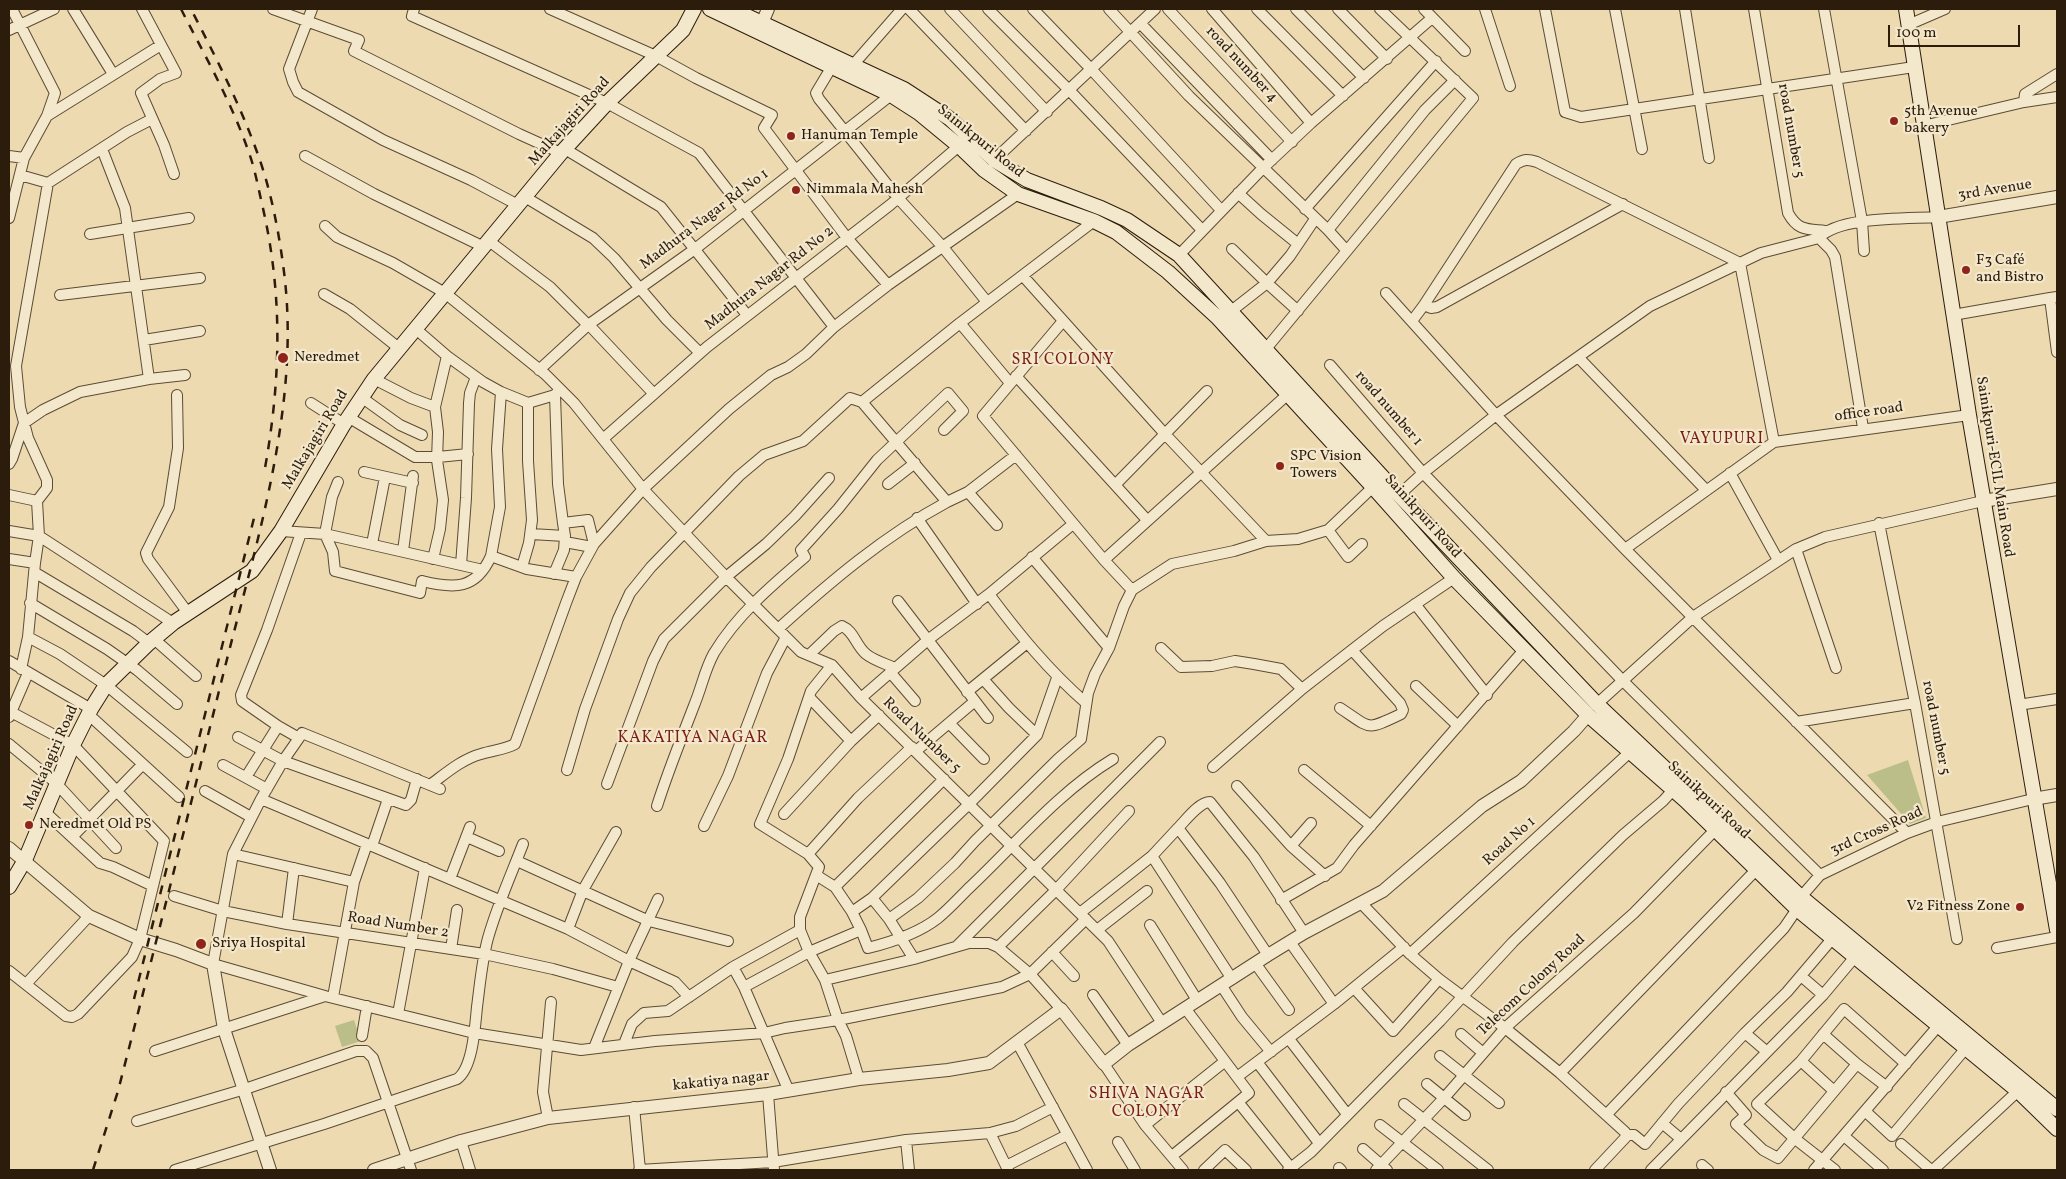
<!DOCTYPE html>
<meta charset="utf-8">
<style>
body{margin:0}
#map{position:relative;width:2066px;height:1179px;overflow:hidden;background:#eddab1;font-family:Vollkorn,serif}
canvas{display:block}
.frame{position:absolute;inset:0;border:10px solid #2c1c0c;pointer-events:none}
.scale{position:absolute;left:1888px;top:25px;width:132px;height:22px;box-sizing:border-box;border:2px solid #2c1c0c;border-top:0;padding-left:6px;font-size:15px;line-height:18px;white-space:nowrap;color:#2c1c0c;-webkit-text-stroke:4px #f3e7cc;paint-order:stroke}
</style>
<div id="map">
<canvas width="2066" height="1179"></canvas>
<div class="frame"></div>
<div class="scale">100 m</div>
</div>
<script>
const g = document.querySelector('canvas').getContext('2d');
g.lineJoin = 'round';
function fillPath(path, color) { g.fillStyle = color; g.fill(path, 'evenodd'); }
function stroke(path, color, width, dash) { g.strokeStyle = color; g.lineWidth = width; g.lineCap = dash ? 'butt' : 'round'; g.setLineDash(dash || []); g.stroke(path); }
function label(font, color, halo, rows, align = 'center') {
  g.font = font + ' Vollkorn,serif'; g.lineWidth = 4.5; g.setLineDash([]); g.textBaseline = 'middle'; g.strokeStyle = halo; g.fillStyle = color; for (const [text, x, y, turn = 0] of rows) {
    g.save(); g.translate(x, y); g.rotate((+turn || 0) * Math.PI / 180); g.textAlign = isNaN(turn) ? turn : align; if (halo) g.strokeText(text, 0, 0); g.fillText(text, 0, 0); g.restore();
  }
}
fillPath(new Path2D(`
 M1908,760L1926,818L1910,824L1867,775Z
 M354,1020L361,1041L342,1047L335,1026Z`), '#bcbe89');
const minor = new Path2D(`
 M73,9L113,74
 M142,9L176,73L160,79L141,93L164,145L174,174
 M273,9L359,40L354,51L519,134L561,153
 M312,9L289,69L293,82L298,92L383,140L471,180L518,205
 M414,9L412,16L607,103L699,153L834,327L888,285
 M550,9L656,56L696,78L772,115L764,128L847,238L888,285L1018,194
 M909,9L1026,131
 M950,9L1047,112
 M988,9L1069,90L1202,230
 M1033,9L1091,69L1221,210
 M1109,9L1189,96L1328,230L1346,250
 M1168,9L1292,142
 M1212,9L1311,123
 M1257,9L1343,96
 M1296,9L1364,78
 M1338,9L1387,59
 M1424,9L1465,51
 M1485,9L1510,86
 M1545,9L1565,112L1581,117L1914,67
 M1615,9L1642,149
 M1685,9L1709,158
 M1754,9L1788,213C1798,231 1807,229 1825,231
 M1824,9L1862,221L1864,251
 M1140,23L1272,160
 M1908,25L1945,9
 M9,30L54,9
 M853,65L902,9
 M831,68L816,93L819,99L898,198L942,246L987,302
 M2024,102L2025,94L2057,74
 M47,116L161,45
 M1923,126L2024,102L2057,97
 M102,149L125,208L149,379
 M565,149L661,207L747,315
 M9,156L24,158
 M305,156L374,194L484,247
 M994,160L1155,9
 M20,175L48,183
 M1238,193L1261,214L1298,244
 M525,197L593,238L614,258L667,320L700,353
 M1305,209L1436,61
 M9,218L24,158L47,116L55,93L12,9
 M325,226L337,237L393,263L445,293L545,374L574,403L643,489L726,577L801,652L832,665L861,698L1108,941L1162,1023
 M1328,230L1425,110L1455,80
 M90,234L189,218
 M1819,238L1831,250L1835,257L1863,428
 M489,241L550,287L588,325
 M1232,249L1267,283L1298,311
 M1179,255L1262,169L1311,123L1432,18
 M1023,276L1164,433L1266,541
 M1386,293L1496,415L1625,549L1907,833
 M324,294L350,309L400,349
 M60,295L200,278
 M2057,297L2050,298L2057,352
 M1424,305L1431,308L1437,307L1623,204
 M1230,312L1267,283L1290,256L1315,219
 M1953,315L2050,298
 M1063,321L983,416L1104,560L1132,590
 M1412,321L1424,305L1516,164C1524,159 1528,159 1537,162L1740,263L1774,442L1625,549
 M960,323L1010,383
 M590,326L654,394
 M417,330L447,356L435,407L438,432L437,460L443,500L440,529L433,559
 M144,340L200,331
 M1265,350L1473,98L1380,9
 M447,356L483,382L501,392
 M1578,357L1706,490
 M1330,365L1423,473L1622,680L1820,875
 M539,370L588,325L695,249L891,95
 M1016,376L1147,520
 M374,379L411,398L435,407
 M560,389L555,395L528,403L501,392L497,449L500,507L491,556L527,569L576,577
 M177,395L178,448L169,507L146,553L148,559L188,613
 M555,395L558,484L563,523L588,520L594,544
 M361,397L400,425L422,435
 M311,403L344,424
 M348,417L415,457H438L468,454
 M603,439L707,347L890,205L959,146
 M1774,442L1969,415
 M9,464L12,459L24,423L43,410L80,392L149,379L185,375
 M364,472L413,483
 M1730,473L1778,560
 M338,482L332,497L325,534L483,570
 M888,484L915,463
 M1116,484L1207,391
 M968,492L997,525
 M9,495L37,501L39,536L35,563L28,637L21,669
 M1399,495L1423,473L1496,415L1650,306L1761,253L1819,238C1839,216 1908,219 1938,217
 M37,501L47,488V480L28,438L20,407L16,366L48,183L127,132L152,119
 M947,502L968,492L1016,455
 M917,518L977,604
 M1879,523L1915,703L1957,939
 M1328,530L1348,557L1362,544
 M9,531L39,536L173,623
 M281,531L325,534L333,552L335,571L420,593L422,581C454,589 476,590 491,556
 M301,533L267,630L241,695L242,701L278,726L299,738L283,761L261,799L233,854L213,964L325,996L474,1033L581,1050L655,1041L764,1033L785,1028L838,1020L1002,987L1030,974L1086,919
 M531,534L565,536L563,523
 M565,542L592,547
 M372,544L385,477
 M1796,549L1836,668
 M403,551L413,476
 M1032,557L1109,648
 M9,559L35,563
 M1104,560L1287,395
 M461,565L466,498L469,403L470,393L476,377
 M522,567L529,543L532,520L528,461V403
 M34,572L133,631L149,643
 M554,574L564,550L565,536
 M989,594C1019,634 1048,670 1086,703
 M898,601L988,718
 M30,603L107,649L137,670L177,704
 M1415,604L1487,695
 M778,629C831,581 884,536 947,502L862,402L960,323L1094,221
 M28,637L60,654L106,685L187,752
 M154,639L196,676
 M1161,648L1181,667L1212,666L1235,661L1254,664L1281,669L1302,689
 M809,655L834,631L842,626C854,631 856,646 866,654C873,660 886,664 895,668
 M9,661L91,709
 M832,665L811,691L788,759L760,824L808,854L819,867L800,917V930L809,952L825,980L838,1020L846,1036L859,1079
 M890,672L915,701
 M983,679L1009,708L1037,735
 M1416,686L1458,726
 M967,692L1027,643
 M809,697L851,741
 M861,698L929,639L989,594L1073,524
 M1597,704L1693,617L1796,549L1825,537L1983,501
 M2018,705L2057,699
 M1340,708C1372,729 1365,731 1401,714L1403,710L1400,703L1352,650L1383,626L1454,578
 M88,714L179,797
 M9,717L28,673
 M1796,722L1915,703
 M949,723L984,759
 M238,737L283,761L406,805L411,800L417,779
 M299,738L302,733L440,789
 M9,744L56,783L116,848
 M916,751L975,701
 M223,765L267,789
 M1213,767L1302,689L1352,650
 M567,770L585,709L618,619L630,593L651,567L739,476L764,455L803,441L850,398L862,402
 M1304,770L1371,826
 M246,777L278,726
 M607,784L653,661L664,639L726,577L766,544L795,516L829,478
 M430,785C445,774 462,759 481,754C493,750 504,750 515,744L566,603L576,577L594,544L643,489L729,409L771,375L788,367L806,354L834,327
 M1237,786L1291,846L1325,876
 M205,791L251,817
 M261,799L568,929L629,961L675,982L689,997
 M657,806C668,771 682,737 695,703C702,686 705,669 714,653C737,615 771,586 805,557L801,550L838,509L877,460L948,393L963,411L944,430
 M45,812L100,863L113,867L153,886
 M784,814L851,741L879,715
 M704,826L728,776L767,673L786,637
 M1178,828C1186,820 1199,802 1210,802L1254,857L1304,933
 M72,837L142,765
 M467,837L499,851
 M372,846L388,799
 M1291,846L1311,823
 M233,854L354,882
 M808,854L858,798L912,747
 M1152,856L1232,979
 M517,861L649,921L728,941
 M816,875L835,887L852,912L861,930
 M450,879L470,827
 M835,887L944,779
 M174,896L223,911L287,924L484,954L553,969L618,987
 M1801,897L1820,875L1907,833L1937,822L2033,799
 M872,898L889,919L914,959
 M1281,900L1337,868L1354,845L1524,650
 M1361,903L1410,954L1439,979L1505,1028L1560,1073L1625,1132L1626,1137L1595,1170
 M852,912L872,898L969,804L1037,735L1057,678
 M1080,913L1152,856L1178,828L1220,883L1268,955
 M889,919L918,898L955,863L975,841L1058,759L1081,739L1088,693L1095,674L1109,648L1124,606L1132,590L1172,564L1234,551L1266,541L1298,539L1328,530L1373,487
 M287,924L294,868
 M1150,925L1197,1000
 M568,929L583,890L616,832
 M1097,930L1147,891
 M1290,942L1334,1004
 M957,946L1160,742
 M998,947L1055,891L1129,811
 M1997,948L2057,937
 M451,949L457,910
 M1052,952L1074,976
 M1410,954L1630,752
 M1255,963L1289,1010
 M733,967L744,987L788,1089
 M9,971L66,1016L72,1017L78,1014L132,957L140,939L164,841L73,745L11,712
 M1801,976L1823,995
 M825,980L914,959L969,943H989L998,947L1030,974L1061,1009
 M26,984L89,916
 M1221,985L1242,1017L1271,1052
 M744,987L809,952L861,930L868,948C892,942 919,933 938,918C949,909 958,899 968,889C1015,845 1057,793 1113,759
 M1354,988L1393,1031L1439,979
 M1093,995L1128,1045
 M333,997L354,882L367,844
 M398,1014L425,868
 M1745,1033L1766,1051
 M1461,1034L1483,1053
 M1823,1034L1857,1064L1887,1087
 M362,1036L367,1006
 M1289,1039L1347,1114
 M1017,1042L1087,1170
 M624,1044L632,1024L644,1013L668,1011L733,967L800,930
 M594,1048L629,961L658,899
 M155,1051L325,996
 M1440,1056L1499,1103
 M1801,1061L1834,1091
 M1257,1062L1319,1143
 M1104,1064L1145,1125L1183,1170
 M1560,1073L1756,870
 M1237,1077L1334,1004L1404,947
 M1427,1084L1465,1115
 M1726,1092L1746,1115L1736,1124L1763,1150L1778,1158L1857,1064
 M768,1094L774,1170
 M1239,1103L1291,1168
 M1404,1104L1488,1170
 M634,1107L640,1170
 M1865,1111L1892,1136L1966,1048
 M1607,1114L1784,928L1797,909
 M548,1118L543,1092L551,1002
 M137,1121L245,1089L356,1051H366L373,1058L411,1170
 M1662,1123L1681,1139
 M1145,1125L1224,1062
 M1380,1125L1438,1170
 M990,1133L1008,1170
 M1626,1135H1634L1645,1144L1678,1104L1745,1033L1787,992L1832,939
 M1844,1136L1883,1170
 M906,1140L909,1170
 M461,1141L470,1170
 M1118,1142L1135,1170
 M1901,1144L1931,1170
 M1363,1149L1387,1170
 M1172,1156L1249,1093L1185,1008
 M1702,1165L1708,1170
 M1006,1166L1067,1135
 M1339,1168L1341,1170
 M175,1170L324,1124L457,1079C473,1068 475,1026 477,1007C480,984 482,960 488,938C497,906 511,875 523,844
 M639,1170L773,1162L906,1140L990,1133L1016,1126L1053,1107
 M1204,1170L1225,1150L1246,1170
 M1288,1170L1311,1152L1440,1021L1513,942L1623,835L1663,801L1673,790
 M1376,1170L1445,1097L1505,1028L1634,913L1715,830
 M1651,1170L1823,995L1854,958
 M1814,1170L1939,1025
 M1835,1170L1794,1138L1757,1104L1801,1061L1844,1009L1906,1064
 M1933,1170L2018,1091`);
const tertiary = new Path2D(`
 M762,23L768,9
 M1938,217L2057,197
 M1983,501L2057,489
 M2033,799L2057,795
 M9,848L89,916L140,939L176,950L213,964L224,1029L270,1170
 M374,1170L461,1141L548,1118L768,1094L859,1079L948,1070L989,1063L1061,1009L1104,1064L1128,1045L1268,955L1304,933L1383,891L1482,806L1521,781L1574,731L1588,715`);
const secondary = new Path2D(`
 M710,9L891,95L919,113L959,146L984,170L1018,194L1094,221L1116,232L1168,272L1217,317L1373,487L1454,578L1588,715L1686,801L1797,909L2018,1091L2057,1129
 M732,9L904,89L950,119L994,160L1027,180L1101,208L1127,220L1179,255L1399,495L1597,704L1801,897L2057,1109
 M1906,9L1969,415L2057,930
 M9,887L25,860L73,745L91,709L106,685L149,643L173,623L252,571L281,531L344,424L374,379L561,153L607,103L677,36L683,30L694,9`);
stroke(minor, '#5c4c35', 12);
stroke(tertiary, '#5c4c35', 14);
stroke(secondary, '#2c1c0c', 16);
stroke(minor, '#f3e7cc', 10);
stroke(tertiary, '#f3e7cc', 12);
stroke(secondary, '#f3e7cc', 14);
stroke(new Path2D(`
 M181,9C205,56 232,103 249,153C255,169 258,187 262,204C283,294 281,378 265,468
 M134,999L255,514
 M93,1170L118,1091C154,951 189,811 224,671C256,543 301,405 284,272C279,232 271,190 257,152C239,102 215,56 191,9`), '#2c1c0c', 2.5, [9, 9]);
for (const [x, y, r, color] of [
 [1894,121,5,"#8f2418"],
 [791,136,5,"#8f2418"],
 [796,190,5,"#8f2418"],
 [1966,270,5,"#8f2418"],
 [283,358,6,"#8f2418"],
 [1280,466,5,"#8f2418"],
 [29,825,5,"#8f2418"],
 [2020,907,5,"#8f2418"],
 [201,944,6,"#8f2418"]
]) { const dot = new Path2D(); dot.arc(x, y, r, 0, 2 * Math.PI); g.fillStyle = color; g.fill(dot); stroke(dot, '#f3e7cc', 2); }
label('15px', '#2c1c0c', '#f3e7cc', [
 ["road number 4",1241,65,47],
 ["Malkajagiri Road",570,122,-48],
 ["road number 5",1790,131,80],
 ["Sainikpuri Road",980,142,39],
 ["3rd Avenue",1995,191,-9],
 ["Madhura Nagar Rd No 1",705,220,-37],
 ["Madhura Nagar Rd No 2",770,279,-38],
 ["road number 1",1388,409,49],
 ["office road",1869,413,-8],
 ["Malkajagiri Road",316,440,-59],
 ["Sainikpuri-ECIL Main Road",1994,467,81],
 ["Sainikpuri Road",1422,517,48],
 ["road number 5",1935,728,79],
 ["Road Number 5",921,736,44],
 ["Malkajagiri Road",52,758,-66],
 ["Sainikpuri Road",1708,801,43],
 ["3rd Cross Road",1877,832,-24],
 ["Road No 1",1510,842,-42],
 ["Road Number 2",398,926,9],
 ["Telecom Colony Road",1532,986,-43],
 ["kakatiya nagar",721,1082,-6]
]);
label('15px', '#2c1c0c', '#f3e7cc', [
 ["5th Avenue",1904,112],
 ["bakery",1904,129],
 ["Hanuman Temple",801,136],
 ["Nimmala Mahesh",806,190],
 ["F3 Café",1976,261],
 ["and Bistro",1976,278],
 ["Neredmet",294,358],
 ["SPC Vision",1290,457],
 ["Towers",1290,474],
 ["Neredmet Old PS",39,825],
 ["V2 Fitness Zone",2010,907,"right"],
 ["Sriya Hospital",212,944]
], 'left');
g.letterSpacing = '1px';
label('16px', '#7a1f14', '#f3e7cc', [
 ["SRI COLONY",1063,361],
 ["VAYUPURI",1722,440],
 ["KAKATIYA NAGAR",693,739],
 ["SHIVA NAGAR",1147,1095],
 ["COLONY",1147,1113]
]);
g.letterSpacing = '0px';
</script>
